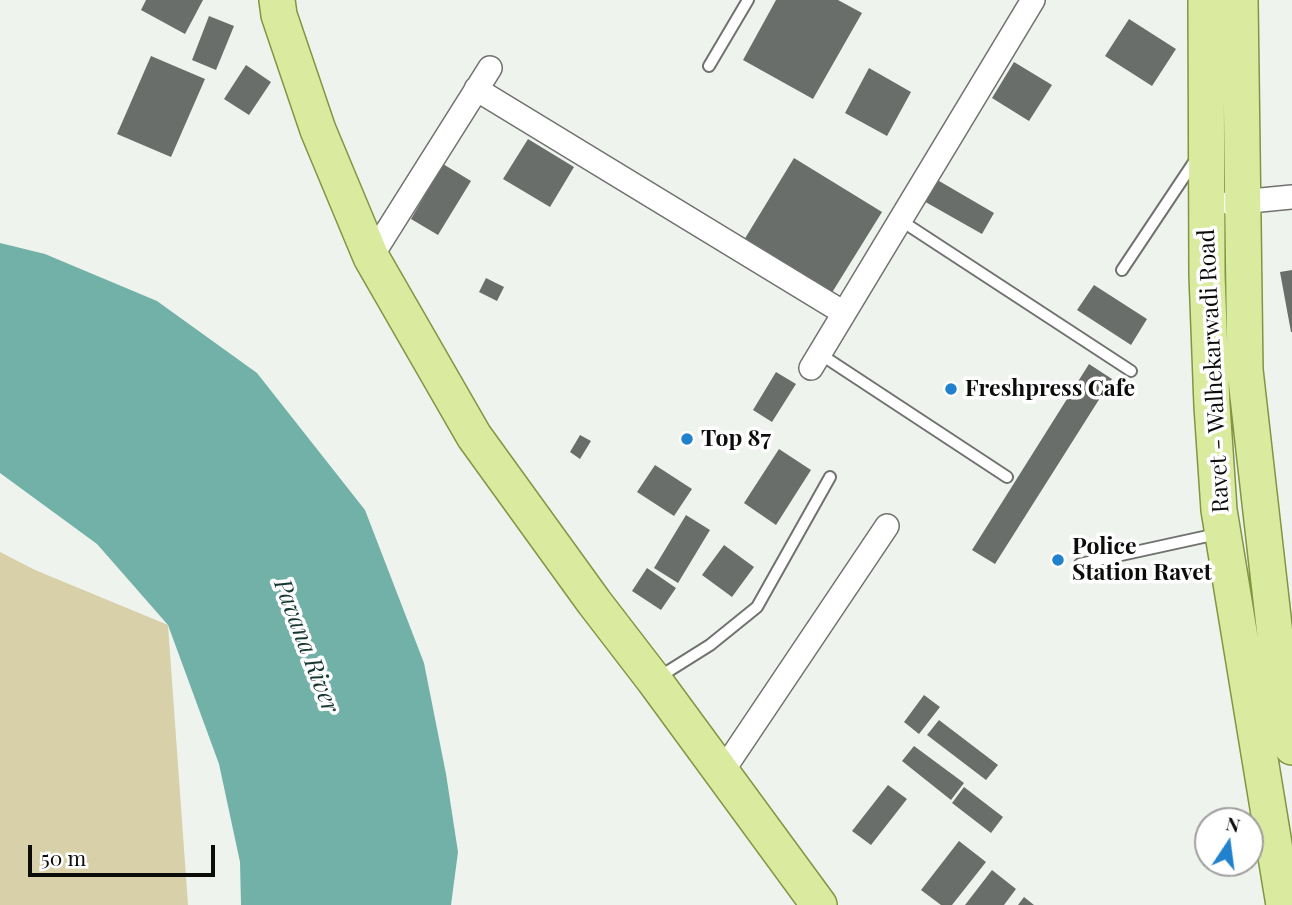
<!DOCTYPE html>
<style>
body{margin:0}
#map{position:relative;width:1292px;height:905px;overflow:hidden;background:#eff3ee;font-family:"Playfair Display",serif}
canvas{display:block}
.north{position:absolute;left:1194px;top:807px;width:70px;height:70px;box-sizing:border-box;background:#fff;border:2px solid #9e9e9d;border-radius:50%;rotate:13deg;font-size:19px;font-weight:700;line-height:28px;text-align:center;color:#0c0d0b}
.north::after{content:'';display:block;margin:auto;width:24px;height:32px;background:#2181cd;clip-path:polygon(50% 0,100% 100%,50% 72%,0 100%)}
.scale{position:absolute;left:28px;top:845px;width:187px;height:32px;box-sizing:border-box;border:4px solid #0c0d0b;border-top:0;padding-left:9px;font-size:21px;line-height:24px;white-space:nowrap;color:#0c0d0b;-webkit-text-stroke:5px #fff;paint-order:stroke}
</style>
<div id="map">
<canvas width="1292" height="905"></canvas>
<div class="north">N</div>
<div class="scale">50 m</div>
</div>
<script>
const g = document.querySelector('canvas').getContext('2d');
g.lineJoin = 'round';
function fillPath(path, color) { g.fillStyle = color; g.fill(path, 'evenodd'); }
function stroke(path, color, width, dash) { g.strokeStyle = color; g.lineWidth = width; g.lineCap = dash ? 'butt' : 'round'; g.setLineDash(dash || []); g.stroke(path); }
function label(font, color, halo, rows, align = 'center') {
  g.font = font + ' "Playfair Display",serif'; g.lineWidth = 7; g.setLineDash([]); g.textBaseline = 'middle'; g.strokeStyle = halo; g.fillStyle = color; for (const [text, x, y, turn = 0] of rows) {
    g.save(); g.translate(x, y); g.rotate((+turn || 0) * Math.PI / 180); g.textAlign = isNaN(turn) ? turn : align; if (halo) g.strokeText(text, 0, 0); g.fillText(text, 0, 0); g.restore();
  }
}
fillPath(new Path2D(`
 M0,552L35,570L168,625L188,905H0Z`), '#d7d0a9');
fillPath(new Path2D(`
 M0,243L45,254L157,301L257,373L365,510L424,663L446,774L458,852L451,905H241L240,862L219,764L168,625L97,544L0,473Z`), '#72b1a7');
fillPath(new Path2D(`
 M146,0H203L185,34L141,10Z
 M776,0H838L862,13L813,99L743,60Z
 M209,16L234,26L216,70L192,60Z
 M1129,19L1176,49L1152,86L1105,56Z
 M151,56L205,79L171,157L117,134Z
 M1014,62L1052,85L1029,121L992,98Z
 M246,65L271,82L249,115L224,99Z
 M869,68L911,92L887,136L845,113Z
 M528,139L574,167L550,207L503,179Z
 M794,158L882,212L828,299L741,245Z
 M443,164L471,181L438,235L411,219Z
 M934,178L994,213L982,234L922,200Z
 M1292,270V332H1291L1280,272Z
 M486,278L504,287L497,301L479,292Z
 M1094,285L1147,319L1131,345L1077,310Z
 M1089,364L1112,379L995,564L972,550Z
 M776,372L796,384L772,422L753,410Z
 M580,435L591,441L580,459L570,452Z
 M779,449L811,470L776,525L744,503Z
 M655,465L692,489L674,516L637,492Z
 M686,515L710,530L678,583L654,568Z
 M724,545L754,567L732,597L702,575Z
 M647,568L676,588L661,610L632,591Z
 M924,695L940,707L919,734L904,722Z
 M939,720L998,765L986,780L927,735Z
 M914,746L964,783L951,800L902,761Z
 M888,785L907,799L871,845L852,831Z
 M964,787L1003,817L991,833L952,803Z
 M959,841L986,862L952,905H941L921,890Z
 M992,870L1016,889L1004,905H965Z
 M1024,897L1034,905H1018Z`), '#696e6b');
const service = new Path2D(`
 M709,66L748,0
 M900,220L1131,371
 M1122,270L1196,159
 M820,354L1007,477
 M1080,564L1217,534
 M659,677L710,645L757,607L830,477`);
const minor = new Path2D(`
 M476,89L844,313
 M1230,203L1292,197
 M371,257L490,68
 M811,368L1033,0
 M722,772L887,526`);
const primary = new Path2D(`
 M277,0L279,15L318,130L371,257L474,436L594,602L654,680L819,905
 M1206,0L1207,275L1212,406L1219,510L1284,905
 M1240,0L1245,370L1279,670L1292,747`);
stroke(service, '#6f726e', 14);
stroke(minor, '#6f726e', 26);
stroke(primary, '#829543', 38);
stroke(service, '#fff', 10);
stroke(minor, '#fff', 23);
stroke(primary, '#daeba0', 35);
for (const [x, y, r, color] of [
 [951,389,7,"#2181cd"],
 [687,439,7,"#2181cd"],
 [1058,560,7,"#2181cd"]
]) { const dot = new Path2D(); dot.arc(x, y, r, 0, 2 * Math.PI); g.fillStyle = color; g.fill(dot); stroke(dot, '#fff', 2.5); }
label('23px', '#0c0d0b', '#fff', [
 ["Ravet - Walhekarwadi Road",1214,371,-93]
]);
label('bold 23px', '#0c0d0b', '#fff', [
 ["Freshpress Cafe",965,389],
 ["Top 87",701,439],
 ["Police",1072,547],
 ["Station Ravet",1072,573]
], 'left');
label('italic 24px', '#163632', '#fff', [
 ["Pavana River",306,646,69]
]);
</script>
